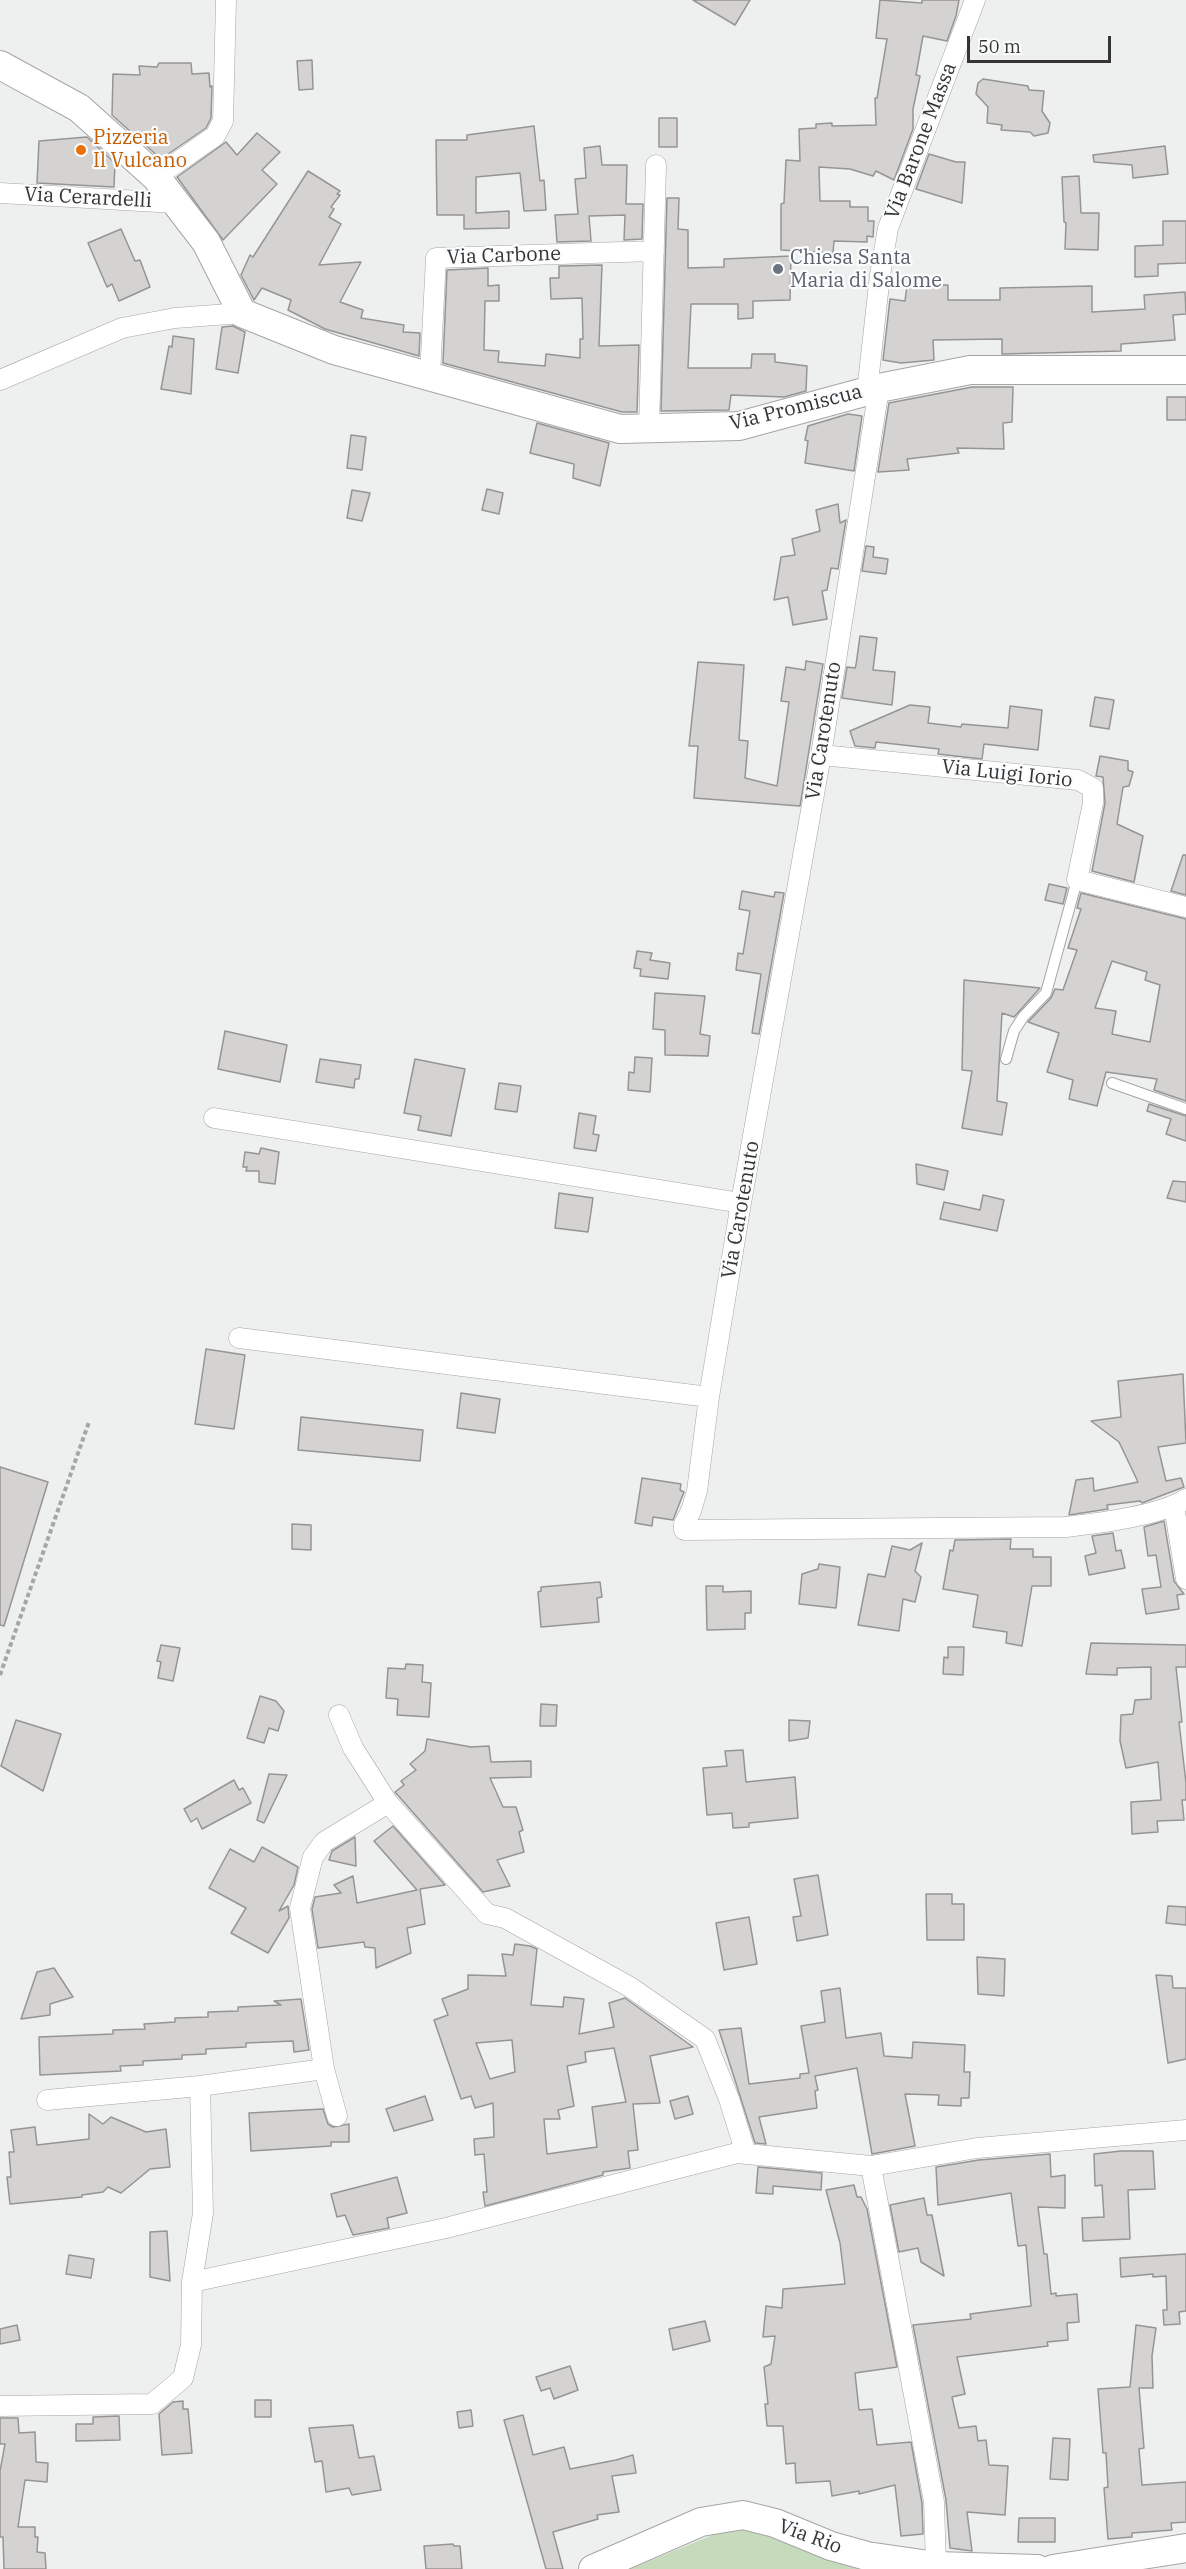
<!DOCTYPE html>
<style>
body{margin:0}
#map{position:relative;width:1186px;height:2569px;overflow:hidden;background:#eeefef;font-family:"IBM Plex Serif",serif}
canvas{display:block}
.scale{position:absolute;left:967px;top:36px;width:144px;height:27px;box-sizing:border-box;border:3px solid #343435;border-top:0;padding-left:8px;font-size:18px;line-height:21px;white-space:nowrap;color:#343435;-webkit-text-stroke:4px #fbfcfd;paint-order:stroke}
</style>
<div id="map">
<canvas width="1186" height="2569"></canvas>
<div class="scale">50 m</div>
</div>
<script>
const g = document.querySelector('canvas').getContext('2d');
g.lineJoin = 'round';
function fillPath(path, color) { g.fillStyle = color; g.fill(path, 'evenodd'); }
function stroke(path, color, width, dash) { g.strokeStyle = color; g.lineWidth = width; g.lineCap = dash ? 'butt' : 'round'; g.setLineDash(dash || []); g.stroke(path); }
function label(font, color, halo, rows, align = 'center') {
  g.font = font + ' "IBM Plex Serif",serif'; g.lineWidth = 4.5; g.setLineDash([]); g.textBaseline = 'middle'; g.strokeStyle = halo; g.fillStyle = color; for (const [text, x, y, turn = 0] of rows) {
    g.save(); g.translate(x, y); g.rotate((+turn || 0) * Math.PI / 180); g.textAlign = isNaN(turn) ? turn : align; if (halo) g.strokeText(text, 0, 0); g.fillText(text, 0, 0); g.restore();
  }
}
fillPath(new Path2D(`
 M732,2527L767,2534L860,2569H630Z`), '#c5dbbc');
const building = new Path2D(`
 M693,0H750L735,25Z
 M880,0L922,3V0H959L956,16L947,41L923,36L916,75L920,76L913,109V129L894,180L876,171L873,176L850,169L819,167L820,201H850V207H868V221H874L873,237L867,236V242L834,241L833,253L781,250V204L784,203L786,160L800,161L799,129L816,128V124L832,123V126L876,125L875,98H877L887,39L876,38Z
 M312,60L313,89L299,90L297,61Z
 M159,63H191L192,74L209,73L210,87L212,86L211,118L206,128L161,159L112,115L113,74L140,75L139,66L157,67Z
 M983,79L1028,86L1029,90L1044,91L1042,111L1050,123L1048,133L1034,136L1030,132L1001,130L1002,125L987,123L988,107L976,94L978,83Z
 M659,118H677V147H659Z
 M534,126L540,181L544,180L546,210L524,211L520,173L476,177V213L509,211V228L464,229V215H437L436,140H467V135Z
 M257,133L280,152L262,170L277,184L223,240L177,177L226,142L237,155Z
 M87,137L115,163L114,187L37,183L39,141Z
 M600,146L602,165H627L626,204H643L642,239L624,240L625,215L589,216L591,241L557,242L555,215L578,214L575,179L586,178L584,148Z
 M1165,146L1168,174L1133,178L1132,165L1094,162L1093,155Z
 M929,154L956,162H965L962,203L916,189Z
 M308,171L340,191L337,194L340,195L331,207L334,209L329,217L341,224L319,265L361,262L340,302L363,310L361,318L404,325L403,332L420,333L419,356L325,329L288,310L291,300L262,288L254,300L241,275L250,255L253,257Z
 M1079,176L1081,213H1099L1098,250L1065,249L1066,223L1064,222L1062,177Z
 M667,198H679L678,229L688,230V268L724,267V259L791,256L790,300L753,301V318L738,319V304H691L688,368H751L752,354H775V362L807,366L806,391L784,397L731,395L729,410L661,411Z
 M1163,221H1186V263L1158,264V276L1135,277V246L1163,245Z
 M121,229L135,261L140,260L150,287L119,301L112,284L107,287L88,243Z
 M602,265L599,346L639,345L637,412H622L443,363L447,270L488,268V286L499,285V301H485L484,350L499,351L498,362L545,366L546,354L580,358V339H583L582,298L551,299L550,278H559V266Z
 M907,285H948V300H1000V288L1092,286V312L1145,309L1144,295L1185,292L1186,314L1173,315L1175,340L1121,344V351L1002,354V339L933,340L934,360L901,363L883,360L890,299L905,301Z
 M233,326L245,332L238,373L216,369L222,327Z
 M173,336L194,339L191,394L161,389L169,346L172,347Z
 M972,387H1013L1012,422L1003,423L1004,449L957,448L959,453L907,459L909,470L878,472L889,403Z
 M1167,397H1186V420H1167Z
 M848,414L862,416L854,471L805,463L808,441L805,440L808,426Z
 M537,423L609,443L600,486L573,478L574,464L530,453Z
 M351,435L366,437L362,470L347,468Z
 M487,489L503,493L499,514L482,510Z
 M352,490L370,493L362,521L347,518Z
 M838,504L840,523L846,520L838,569L831,568L827,590L822,591L827,619L793,625L788,597L774,600L781,557L795,555L792,539L820,531L816,510Z
 M866,546L874,547L873,557L888,559L886,574L862,571Z
 M860,636L877,638L873,670L895,672L892,705L842,698L847,667L855,668L856,665Z
 M806,661L823,664L800,806L694,798L698,746H689L698,662L744,665L739,740L748,741L745,778L777,786L789,702L781,701L786,667L805,670Z
 M1095,697L1114,700L1109,729L1090,726Z
 M910,705L930,707L928,723L961,727L962,724L1008,728L1010,706L1042,710L1038,750L984,744L982,759L938,754L939,749L876,742L875,748L855,746L850,731Z
 M1100,756L1128,761V770L1133,772L1129,786L1123,787L1117,824L1143,836L1134,882L1092,871L1105,803L1103,777L1096,776Z
 M1183,855H1186V895L1171,891Z
 M1049,884L1067,888L1063,904L1045,900Z
 M742,891L774,897L775,892L784,893L759,1034L752,1033L761,974L736,970L738,953L743,954L750,911L739,909Z
 M1081,893L1186,919V1101L1154,1090L1157,1079L1106,1072L1097,1106L1069,1099L1073,1080L1047,1072L1059,1033L1028,1022L1051,998L1055,989L1063,990L1077,950L1068,948L1081,909L1077,908ZM1112,961L1147,972L1145,980L1160,985L1150,1042L1112,1034L1116,1011L1095,1008Z
 M637,951L652,953L650,960L670,963L668,979L640,976L641,969L634,968Z
 M964,980L1040,988L1014,1017L1002,1013L997,1101L1007,1103L1002,1135L962,1128L972,1071L962,1070Z
 M655,993L705,996L700,1034L710,1036L708,1056L665,1055V1030L653,1029Z
 M225,1031L287,1045L280,1082L218,1069Z
 M635,1057L652,1058L650,1092L628,1090L629,1072L634,1073Z
 M320,1059L361,1065L359,1079H355L354,1088L316,1082Z
 M415,1059L465,1069L451,1136L418,1130L421,1116L404,1113Z
 M499,1083L521,1086L517,1112L495,1109Z
 M1149,1104L1186,1116V1141L1166,1134L1171,1119L1147,1111Z
 M579,1113L596,1116L593,1134L599,1135L596,1151L574,1148Z
 M261,1148L279,1152L275,1184L259,1182V1171H246L247,1167H243L245,1152L259,1154Z
 M916,1164L948,1171L944,1190L917,1184Z
 M1173,1181L1186,1182V1202L1167,1198Z
 M559,1193L593,1198L588,1232L555,1228Z
 M983,1195L1004,1200L997,1231L940,1219L944,1202L980,1210Z
 M206,1349L245,1355L234,1429L195,1424Z
 M1183,1374L1186,1443L1158,1447L1166,1481L1181,1478L1184,1487L1142,1503L1140,1501L1107,1505L1108,1509L1069,1515L1076,1480L1093,1478L1094,1491L1138,1482L1119,1442L1091,1421L1121,1417L1118,1381Z
 M461,1393L500,1399L495,1433L457,1428Z
 M301,1417L423,1430L420,1461L298,1450Z
 M0,1467L48,1482L4,1626L0,1625Z
 M642,1478L681,1484L680,1490L684,1492L673,1520L653,1517L652,1526L635,1523Z
 M1164,1521L1174,1581L1184,1594L1177,1595L1179,1609L1146,1614L1142,1589L1161,1587L1156,1555L1148,1556L1144,1527Z
 M292,1524L311,1525V1550L292,1549Z
 M1113,1533L1116,1551L1121,1550L1125,1568L1089,1575L1085,1556L1096,1553L1092,1536Z
 M1011,1539L1010,1549H1033V1557H1051V1586H1032L1022,1646L1006,1643L1007,1632L973,1627L978,1595L943,1589L950,1550L953,1551L955,1540Z
 M922,1543L915,1571L921,1577L915,1602L903,1599L899,1631L858,1625L868,1574L885,1577L892,1546L910,1550Z
 M819,1564L840,1567L836,1608L799,1604L802,1574L818,1569Z
 M600,1582L602,1597L597,1598L599,1622L541,1627L538,1592L541,1591V1587Z
 M706,1586H723V1592L751,1591V1613H745V1629L707,1630Z
 M1091,1643L1186,1645V1667H1176L1182,1722H1179L1186,1783V1800H1182L1184,1820L1157,1821L1158,1832L1132,1834L1131,1802L1161,1800L1158,1762L1126,1768L1120,1741L1121,1715L1133,1714L1135,1700L1151,1699V1667L1117,1668V1675L1086,1674Z
 M161,1645L180,1648L173,1681L158,1678L161,1662L157,1661Z
 M948,1647H964L963,1675L943,1674L944,1657L948,1658Z
 M406,1664L423,1665L422,1682L431,1683L429,1717L397,1715L398,1699L386,1698L388,1668L405,1669Z
 M260,1696L276,1701L284,1711L278,1731L269,1728L264,1743L247,1738Z
 M541,1704L557,1705L556,1726H540Z
 M16,1720L61,1734L43,1791L1,1766Z
 M789,1720L810,1721L808,1738L789,1741Z
 M427,1739L471,1747L489,1746L491,1762L531,1761V1777L490,1778L503,1807H516L523,1830L519,1832L524,1852L497,1860L510,1886L483,1892L395,1792L404,1785L401,1781L416,1770L410,1764L425,1751Z
 M743,1750L746,1782L795,1777L798,1818L749,1823V1827L733,1828L732,1813L707,1815L703,1768L727,1766L725,1751Z
 M269,1774L287,1775L264,1823L257,1820Z
 M234,1780L239,1790L243,1788L251,1803L202,1829L197,1818L191,1822L184,1809Z
 M393,1826L445,1885L420,1889L425,1924L407,1928L411,1953L376,1968L375,1948L365,1947L364,1942L318,1948L312,1909L315,1897L341,1893L334,1885L353,1876L357,1903L417,1890L374,1841Z
 M355,1837L356,1866L329,1860L332,1851Z
 M262,1847L298,1867L294,1885L279,1911L288,1906L289,1918L268,1953L231,1933L246,1908L209,1888L230,1849L254,1862Z
 M818,1875L828,1935L797,1941L793,1917L801,1916L794,1879Z
 M926,1894H952V1904H964V1940H927Z
 M1168,1906L1186,1907V1925L1166,1923Z
 M749,1917L757,1964L724,1970L716,1923Z
 M515,1944L530,1946L537,1949L531,2005L563,2007L564,1997L584,1999L579,2034L614,2027L609,2003L625,1998L693,2047L650,2056L660,2103L633,2104L638,2150L628,2151L630,2168L603,2172V2175L485,2206L483,2192H487L484,2154L475,2155L474,2139L494,2137L493,2103L475,2108L471,2096L461,2099L434,2020L448,2015L442,1999L468,1989V1975L506,1976L502,1954L513,1955ZM512,2040L515,2072L490,2079L476,2043ZM614,2048L626,2102L592,2107L597,2147L547,2154L544,2119H560L558,2110L574,2106L567,2066L586,2062L585,2052Z
 M977,1957L1005,1959L1004,1996L978,1994Z
 M54,1968L73,1997L50,2004V2015L21,2019L37,1972Z
 M1156,1975L1172,1976L1173,1988H1186V2059L1168,2063Z
 M840,1988L846,2038L881,2033L884,2056L912,2058L913,2042L965,2045L964,2072H970L969,2098H961V2106L938,2105L939,2095L905,2094L915,2146L872,2154L857,2068L815,2076L818,2090L815,2091L817,2108L759,2117L766,2144L755,2143L719,2030L741,2028L749,2084L800,2078V2074L809,2073L801,2026L825,2022L821,1991Z
 M301,1999L309,2050L294,2052L293,2041L246,2043V2047L206,2049V2054L182,2055V2059L143,2061V2065L120,2066L121,2071L40,2075L39,2037L113,2034V2030L145,2029L144,2024L175,2022V2018L208,2017V2012L238,2011V2007L281,2005L274,2001Z
 M425,2096L433,2120L394,2131L386,2109Z
 M688,2096L693,2114L675,2119L670,2101Z
 M323,2109L328,2124L333,2127L349,2124V2142H331V2146L251,2151L249,2113Z
 M89,2114L103,2124L111,2117L146,2132L166,2129L170,2167L150,2169L121,2193L108,2187L103,2192L82,2195V2197L10,2204L7,2177H11L9,2152H14L11,2130L35,2127L37,2145L89,2139Z
 M1121,2151H1153L1155,2189L1128,2190L1130,2239L1083,2241L1082,2218L1104,2217L1102,2185L1095,2186L1094,2154Z
 M1050,2154L1051,2177L1065,2175V2208L1038,2207L1044,2254H1047L1051,2294L1056,2293V2296L1077,2294L1079,2322L1067,2323L1068,2340L1047,2342L1048,2346L957,2357L965,2394L952,2397L959,2428L976,2426L978,2441L986,2440L989,2465L1008,2466L1005,2515L967,2512L972,2551L950,2548L946,2500L913,2325L971,2319L970,2314L1031,2306L1026,2245L1018,2246L1011,2193L938,2205L936,2167L979,2160Z
 M758,2167L822,2173L821,2190L773,2186V2194L756,2193Z
 M397,2177L407,2213L387,2218L389,2228L353,2235L345,2215L337,2217L331,2194Z
 M854,2185L857,2197H861L867,2209L897,2367L855,2373L859,2410L872,2409L877,2445L911,2442L922,2503L923,2534L901,2536L895,2485L859,2494V2491L832,2496L830,2481L796,2483L795,2463L786,2464L783,2426H767L765,2404H768L764,2367L771,2364L775,2336L763,2337L766,2306L782,2308L783,2289L845,2284L840,2243L826,2190Z
 M924,2198L927,2215H932L944,2276L921,2262L918,2248L899,2252L890,2205Z
 M167,2231L170,2281L150,2277V2232Z
 M1186,2254V2311L1179,2312L1180,2324L1164,2325L1163,2310H1167L1166,2276L1153,2277V2274L1121,2277L1120,2258Z
 M69,2255L94,2259L91,2278L66,2274Z
 M705,2321L710,2341L673,2350L669,2329Z
 M17,2325L20,2340L0,2344V2329Z
 M1136,2325L1156,2328L1152,2356L1153,2388H1139L1144,2448L1139,2449L1142,2485L1186,2482V2522L1171,2523L1172,2530L1132,2533V2537L1108,2539L1104,2488L1108,2487L1106,2453H1103L1098,2389L1130,2387Z
 M570,2366L578,2390L554,2399L550,2388L541,2391L536,2377Z
 M255,2400H271V2417H255Z
 M183,2401V2409H188L192,2453L162,2455L159,2414L173,2402Z
 M471,2410L473,2426L459,2428L457,2412Z
 M523,2415L533,2455L564,2447L570,2469L616,2460L633,2455L636,2473L612,2476L619,2512L597,2515L598,2519L553,2532L563,2569H546L504,2420Z
 M119,2416L120,2440L76,2441V2424H93V2417Z
 M0,2418H18L19,2433L35,2432L36,2462L48,2463L47,2482L25,2480L18,2527H35V2537H38L37,2552L45,2553L46,2569H4L3,2537H0V2471L5,2444H0Z
 M353,2425L359,2458L374,2456L381,2490L352,2495L349,2488L326,2492L322,2461L315,2462L309,2428Z
 M1053,2438L1070,2439L1068,2480L1050,2479Z
 M1019,2518H1055V2542H1018Z
 M453,2544L454,2546H460L462,2569H426L424,2546Z`);
fillPath(building, '#d4d3d2');
stroke(building, '#959594', 1.5);
const lane = new Path2D(`
 M1006,1059L1014,1031L1023,1017L1046,993L1077,880
 M1112,1083L1186,1109`);
const street = new Path2D(`
 M156,177L215,136L223,121L226,0
 M0,193L176,203
 M430,376L436,258L654,251
 M0,380L122,328L175,318L242,313
 M879,388L821,755L741,1203L709,1397L697,1491L691,1511L684,1524V1530L1066,1527C1099,1523 1159,1516 1186,1499
 M867,392L880,275L888,228L975,0
 M649,429L656,165
 M821,755L1078,780L1093,788V803L1077,880L1186,907
 M214,1118L741,1203
 M239,1338L709,1397
 M1174,1506L1186,1579
 M339,1715L353,1748L388,1803L487,1914L505,1918L630,1987L705,2039L729,2099L746,2154
 M47,2100L200,2086L324,2069
 M337,2116L324,2069L300,1908L313,1857L324,1842L388,1803
 M871,2166L934,2502L936,2566
 M192,2282L203,2213L200,2086
 M0,2406L152,2404L183,2378L191,2345L192,2282L446,2228L737,2153L871,2166L977,2148L1186,2130`);
const secondary = new Path2D(`
 M0,65L79,108L156,177L206,242L242,313L334,350L620,429L739,426L879,388L970,370H1186
 M593,2569L701,2522L743,2515L775,2523L831,2546L867,2556L936,2566L1037,2569
 M1053,2569L1186,2548`);
stroke(lane, '#a5a5a6', 12);
stroke(street, '#a5a5a6', 21);
stroke(secondary, '#a5a5a6', 30);
stroke(new Path2D(`
 M0,1675L89,1422`), '#a6a6a7', 4, [4.5, 3]);
stroke(lane, '#fff', 10);
stroke(street, '#fff', 20);
stroke(secondary, '#fff', 28);
for (const [x, y, r, color] of [
 [81,150,6,"#e8710a"],
 [778,269,6,"#6b7280"]
]) { const dot = new Path2D(); dot.arc(x, y, r, 0, 2 * Math.PI); g.fillStyle = color; g.fill(dot); stroke(dot, '#fbfcfd', 2); }
label('20px', '#c56008', '#fbfcfd', [
 ["Pizzeria",93,138],
 ["Il Vulcano",93,161]
], 'left');
label('20px', '#343435', '#fbfcfd', [
 ["Via Barone Massa",921,141,-69],
 ["Via Cerardelli",88,198,3],
 ["Via Carbone",504,256,-2],
 ["Via Promiscua",796,408,-14],
 ["Via Carotenuto",824,731,-81],
 ["Via Luigi Iorio",1007,774,6],
 ["Via Carotenuto",741,1210,-80],
 ["Via Rio",810,2537,20]
]);
label('20px', '#5b616d', '#fbfcfd', [
 ["Chiesa Santa",790,258],
 ["Maria di Salome",790,281]
], 'left');
</script>
